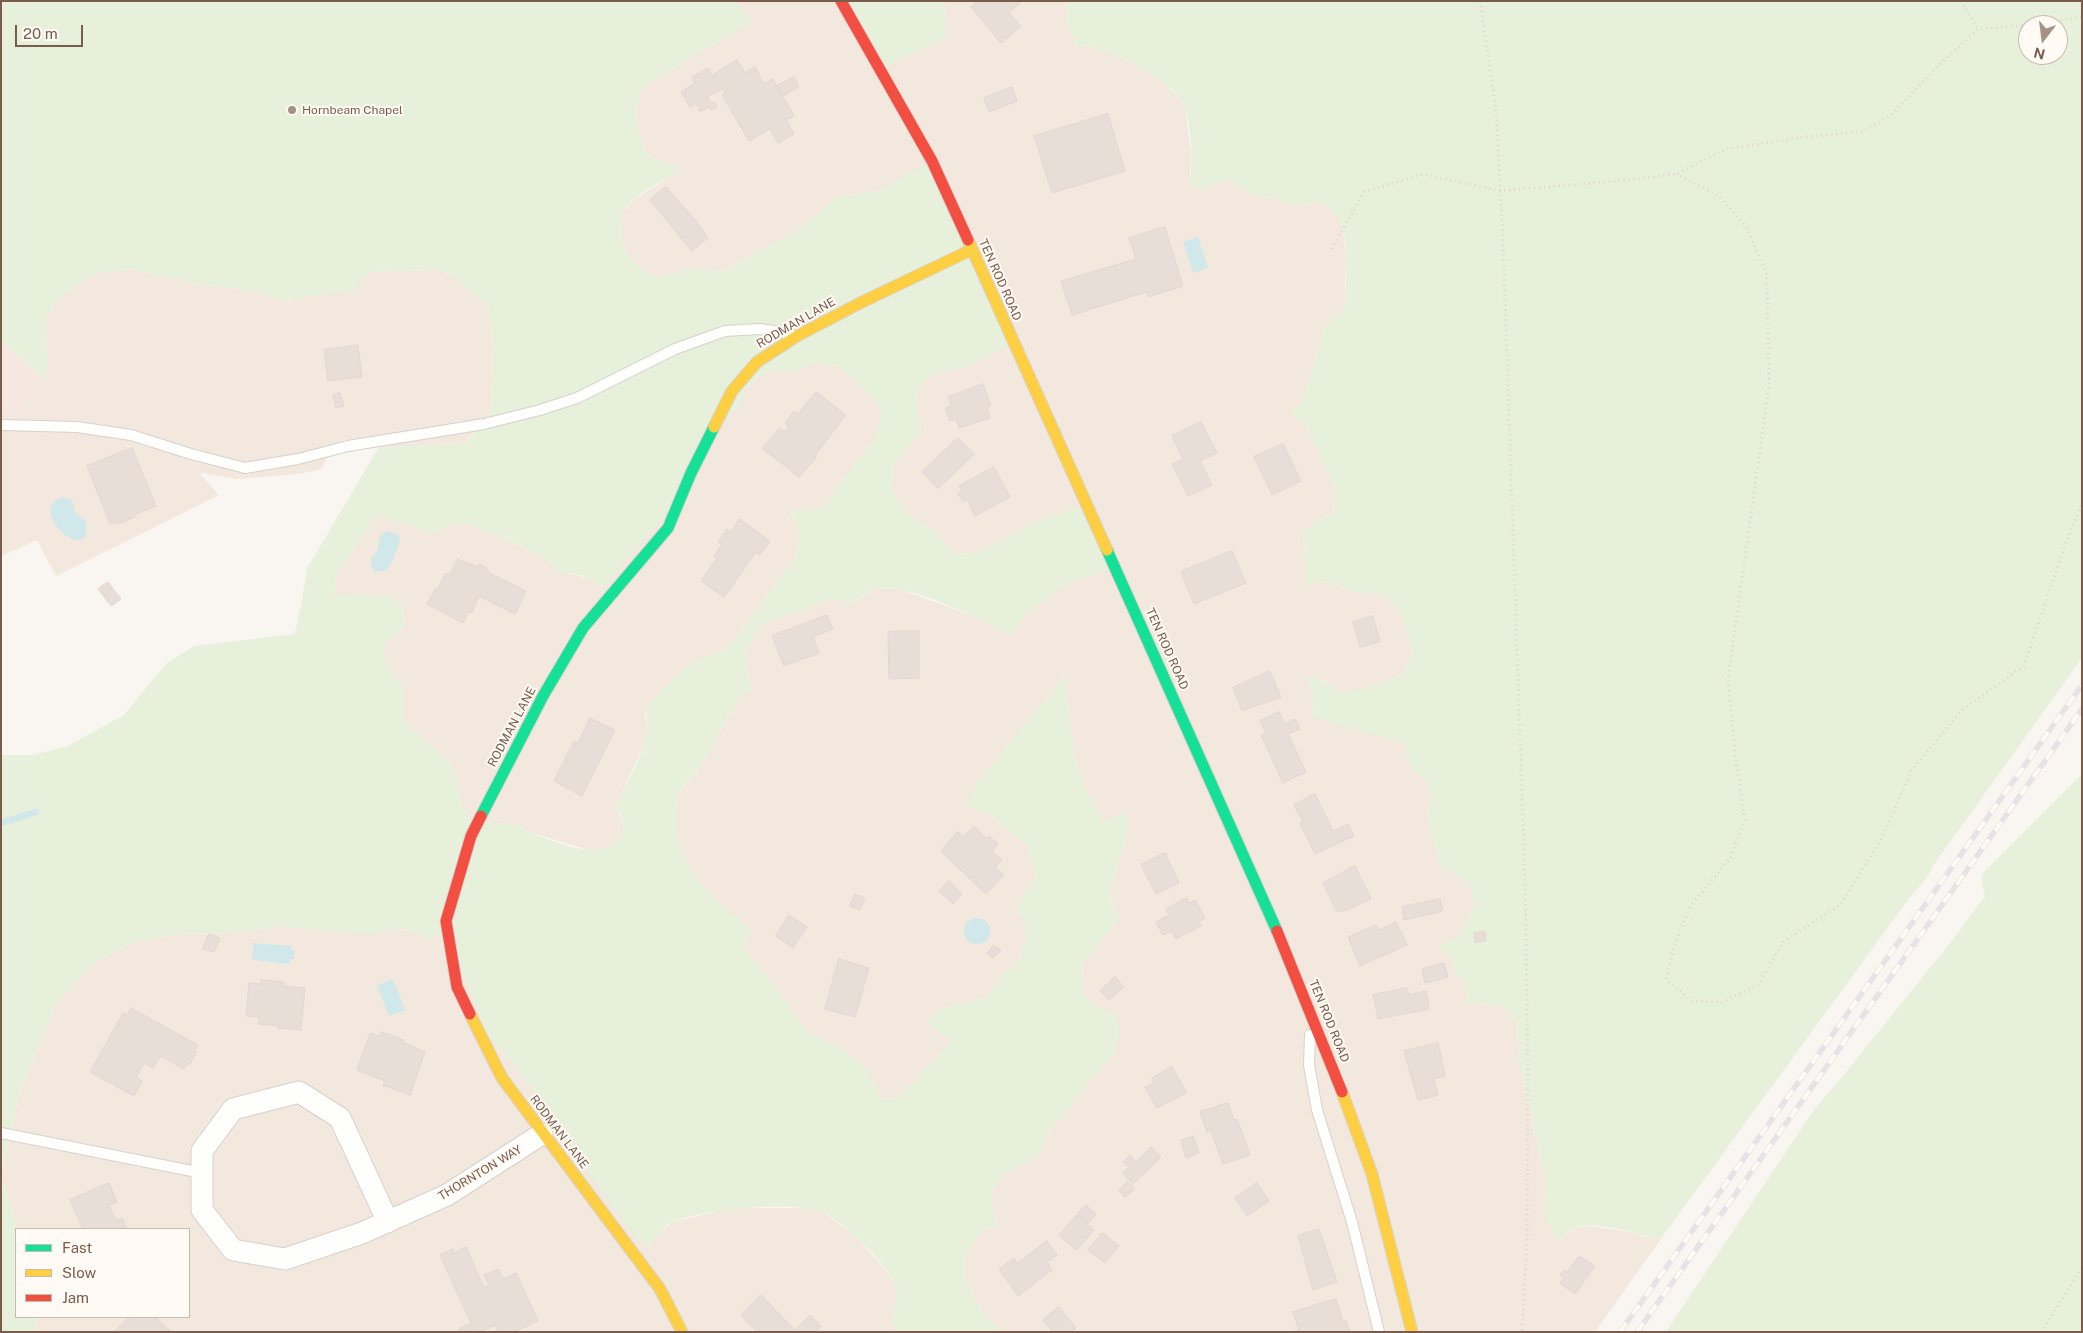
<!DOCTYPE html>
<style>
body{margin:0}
#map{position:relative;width:2083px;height:1333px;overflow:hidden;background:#f9f5f0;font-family:"Public Sans",sans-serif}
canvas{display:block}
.frame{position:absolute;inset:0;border:2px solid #7a5c4d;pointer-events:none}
.legend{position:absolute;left:15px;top:1228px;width:175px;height:90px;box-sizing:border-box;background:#fffaf3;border:1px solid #cabbb1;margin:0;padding:6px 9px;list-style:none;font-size:15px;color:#7a5c4d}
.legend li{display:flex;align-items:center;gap:10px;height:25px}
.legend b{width:25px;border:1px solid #cabbb1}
.north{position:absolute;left:2018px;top:15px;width:50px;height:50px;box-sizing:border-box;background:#fffaf3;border:1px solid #cabbb1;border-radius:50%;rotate:195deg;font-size:14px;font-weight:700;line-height:20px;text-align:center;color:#7a5c4d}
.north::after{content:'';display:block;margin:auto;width:18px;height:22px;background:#a69286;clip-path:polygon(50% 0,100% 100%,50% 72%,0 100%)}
.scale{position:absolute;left:15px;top:25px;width:68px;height:22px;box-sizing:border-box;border:2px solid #7a5c4d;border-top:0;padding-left:6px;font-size:15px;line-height:18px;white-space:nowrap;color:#7a5c4d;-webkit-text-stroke:4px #fffaf3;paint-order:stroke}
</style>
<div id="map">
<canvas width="2083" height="1333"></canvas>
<div class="frame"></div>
<ul class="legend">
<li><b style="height:6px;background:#16e098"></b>Fast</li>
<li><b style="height:6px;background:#ffcf43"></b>Slow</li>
<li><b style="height:6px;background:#f24e42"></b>Jam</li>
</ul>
<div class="north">N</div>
<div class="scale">20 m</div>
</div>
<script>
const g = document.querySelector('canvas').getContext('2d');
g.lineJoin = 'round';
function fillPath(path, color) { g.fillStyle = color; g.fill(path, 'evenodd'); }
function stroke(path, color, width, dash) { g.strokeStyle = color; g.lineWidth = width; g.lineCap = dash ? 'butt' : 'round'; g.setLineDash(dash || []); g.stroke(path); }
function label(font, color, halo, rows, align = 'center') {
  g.font = font + ' "Public Sans",sans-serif'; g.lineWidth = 4; g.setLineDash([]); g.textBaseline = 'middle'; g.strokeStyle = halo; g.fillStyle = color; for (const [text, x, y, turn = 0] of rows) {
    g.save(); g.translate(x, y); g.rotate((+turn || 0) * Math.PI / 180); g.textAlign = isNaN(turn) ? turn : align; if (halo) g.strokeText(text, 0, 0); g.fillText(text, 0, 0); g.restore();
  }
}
fillPath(new Path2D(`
 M736,1H845L946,36L944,1H1066L1069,28L1078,48L1083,45L1104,50L1134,63L1151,73L1179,97L1185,109L1191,154L1190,182L1201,189L1229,179L1253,195L1274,199L1294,205L1323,202L1338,216L1343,228L1346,257L1344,311L1325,326L1303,401L1307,427L1335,487L1333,512L1303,531L1307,584L1329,582L1356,593H1382L1400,611L1413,652L1401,676L1362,690L1343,693L1321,679L1313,702L1312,716L1405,743L1409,765L1429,784L1432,799L1427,814L1440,866L1469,882L1475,907L1459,937L1437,946L1451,957L1455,972L1466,983L1468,1002L1501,1005L1517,1021L1519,1063L1546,1180L1545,1215L1563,1238L1576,1228L1589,1226L1624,1231L1660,1240L1595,1332H1005L996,1327L982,1312L964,1277L963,1261L979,1233L997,1225L991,1196L1001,1176L1041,1154L1049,1132L1116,1049L1098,1008L1081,992L1083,962L1120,918L1112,905L1110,891L1127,832L1126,813L1104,823L1083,785L1074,754L1064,676L966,805L989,814L1028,846L1036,877L1015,910L1021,914L1026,926L1027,932L1020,958L1012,968L1005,971L986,998L939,1010L928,1022L951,1042L900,1097L882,1099L865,1069L846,1051L809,1033L742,945L753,930L720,905L697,878L682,854L675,823L676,796L699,769L739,699L751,689L745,654L761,624L836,598L852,603L877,588L899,589L982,619L1012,636L1025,616L1060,587L1117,566L1035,522L976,554L954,553L932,529L905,512L891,488L892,465L921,433L916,396L921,386L933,373L962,368L933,161L878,191L837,197L798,230L722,272L689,269L660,278L644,271L628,256L620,236L623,211L635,199L676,173L678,167L650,158L643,146L635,113L640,92L647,84L751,22Z
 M132,269L192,283L255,291L287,301L368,272L437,270L454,276L488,306L493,348L491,411L464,444L379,447L365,438L344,440L332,449L321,469L299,474L235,479L202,473L201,475L219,495L56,576L37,540L1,556V412H14L45,380L47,373L46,318L58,299L80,283L99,273Z
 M814,362L837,366L874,397L881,412L877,434L825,505L811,511L790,512L799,531L800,540L796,556L730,645L718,654L699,660L665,688L649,704L645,715L648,730L644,744L616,806L624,826L622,834L618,841L610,847L593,851L528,832L519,825L482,822L462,809L454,767L428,742L405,724L403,716V691L400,683L388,666L384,655L387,643L392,637L404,627L402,606L335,595L336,576L377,514L435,534L448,525L461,522L479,527L536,553L549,561L558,574L564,572L594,580L603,587L746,388L765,372L778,370L794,372Z
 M277,926L384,930L397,928L419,933L426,938L448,936L488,1035L512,1062L560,1124L567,1136L572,1151L650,1247L657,1234L673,1222L731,1208H806L824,1213L854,1235L883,1267L895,1283L897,1296L891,1323L899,1332H35L38,1320L36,1317H189V1229H18L1,1178L20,1091L56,1004L93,963L135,941L181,934L231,933Z`), '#f2e8de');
fillPath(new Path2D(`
 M1,341L45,380L14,412H1Z`), '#f6e8e1');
fillPath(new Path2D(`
 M1,1H736L751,22L647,84L640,92L635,113L643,146L650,158L678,167L676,173C663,181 628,198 623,212C622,215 622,220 622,223C618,252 635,268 660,278L689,269L723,272L798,230L837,197L878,191L933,160L1017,342L962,368L933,373L921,386L916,396L921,433L892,465L891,488L905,512L932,529L954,553L976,554L1035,522L1091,503L1117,566L1060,587L1025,616L1012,636C983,620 911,584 879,588C870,589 859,599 852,603L836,598L761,624L745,654L751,689C731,706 720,733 707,756C699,771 684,783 677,795C675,800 676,809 676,814C674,867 715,901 753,930L742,945L809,1033L846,1051L866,1069L882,1099L900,1097L951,1042L928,1022L939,1010L986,998L1005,971L1012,968L1020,958L1027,932L1021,914L1015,910L1036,877L1028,846L989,814L966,806L977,783L1064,676L1074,754L1083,785L1104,823L1126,812L1127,832L1110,891L1112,905L1120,918L1083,962L1081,992L1098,1008L1115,1013L1119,1030L1116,1049L1049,1132L1041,1154L1001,1176L991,1196L997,1225L979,1233L963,1261L964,1277L982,1312L996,1327L1005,1332H899L891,1324C893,1310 900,1295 894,1282C885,1262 844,1223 824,1213C795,1200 702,1209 673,1222C661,1227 656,1237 650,1247L637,1240L572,1151L567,1136L560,1124L512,1062L488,1035L448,936L426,938C410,927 392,925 375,935L277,926L231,933L181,934L135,941L93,963L56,1004L20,1090L1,1177V755H33L68,746L124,715L166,664L194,646L295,634L308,567L379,447L465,444L491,411L493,348L488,306L454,276L437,270L368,272L353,291L289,299L287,301L255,291L192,283L132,269L99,273L80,283L58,299L46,318L47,373L45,380L1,341ZM814,362L837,366L874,397L881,412L877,434L825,505L811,511H790C799,530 801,535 796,556L730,645C717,658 713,654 699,659C689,663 657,693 650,703C642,713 650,723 647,735C640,760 627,783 616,806C622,817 628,828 619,839C599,863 552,840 528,832L519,825L482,822L462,809L454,767L428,742L405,724L403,716V691L400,683L388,666L384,655L387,643L392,637L404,627L402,606L390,596L335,595L336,576L377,514L435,535C443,529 448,523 459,523C472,522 538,552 549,561C552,564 555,570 558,574C572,570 592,578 603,587L665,516L731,412L740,409L746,388L765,372L778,370L794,372Z
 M845,1H944L946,36L884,68Z
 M1066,1H2082V658L1932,867L1928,876L1910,897L1660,1240C1642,1235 1600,1222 1583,1226C1575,1227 1569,1232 1563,1238L1556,1237L1545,1215L1546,1180L1519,1063L1517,1021L1501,1005L1468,1002L1466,983L1455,972L1451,957L1436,946L1459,937L1475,907L1469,882L1440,866L1427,814L1432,799L1429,784L1409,765L1405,743L1312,717L1313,702L1308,677L1320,679L1343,693L1362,690L1401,676L1413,652L1400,611L1382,593H1356L1329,582L1307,584L1303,531L1333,512L1335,487L1307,427L1289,413L1303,401L1325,326L1344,311C1345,289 1351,233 1337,216C1334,211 1328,207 1323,202L1294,205L1274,199L1253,195L1229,179L1201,189L1190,182C1193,159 1192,119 1180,98C1176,91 1169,88 1163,83C1136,62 1116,53 1084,45L1078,48L1069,28ZM2028,25H2058V55H2028Z
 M2082,774V1332H1666L1816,1107L1833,1088L1959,932L1983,898L1985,899L1981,875Z
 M1,1178L18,1229L16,1317H36L38,1320L35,1332H1Z`), '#e7f0db');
fillPath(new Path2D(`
 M1198,237L1208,268L1193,273L1183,242Z
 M62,497L72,500L75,512L86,522C93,569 24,511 62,497Z
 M386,531L399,535L400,540L393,560L386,570L376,572L372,568L371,559L377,551L380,536Z
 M964 931a13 13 0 1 1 26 0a13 13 0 1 1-26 0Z
 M253,943L291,946V950L295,951L294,959H290V964L252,960Z
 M393,979L405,1010L389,1016L377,985Z`), '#d0e8ea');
stroke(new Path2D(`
 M1,823L36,812`), '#d0e8ea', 7);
const building = new Path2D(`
 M978,1H1022L1009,13L1021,26L1001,43L971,7Z
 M737,60L745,73L755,67L764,84L773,79L794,116L786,120L794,134L778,143L770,129L749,141L722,95L725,94L722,89L707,97L711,103L714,102L717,107L711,110L709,107L700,112L696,104L690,107L681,92L695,83L692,77L708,68L712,75Z
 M794,77L799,87L783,96L777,86Z
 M1012,87L1017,101L989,112L984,98Z
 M1108,114L1125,171L1052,193L1034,136Z
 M666,187L697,222L708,238L692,251L650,200Z
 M1165,227L1183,286L1148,297L1147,292L1072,315L1061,281L1136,259L1129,238Z
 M358,345L362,377L328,381L324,350Z
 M983,384L991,406L987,407L990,418L959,428L956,419L950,421L945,408L951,406L948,397Z
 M816,392L846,415L816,454V458L799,477L762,448L780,428L786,432L789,427L785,423L794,411L798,414Z
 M340,393L344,406L336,408L333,395Z
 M1201,422L1217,453L1200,461L1212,485L1188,496L1172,464L1183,459L1172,436Z
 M958,438L974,454L938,489L922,472Z
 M1283,444L1301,481L1272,495L1254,457Z
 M132,448L156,506L134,515L135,517L118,524L117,522L110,524L87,466Z
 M994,467L1010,497L975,516L967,500L963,502L958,494L962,491L959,486Z
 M739,519L770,541L760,555L756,552L724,597L701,581L717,558L714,556L722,544L718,542L727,529L731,532Z
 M1232,551L1246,583L1194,604L1181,572Z
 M458,559L475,566H479V564L487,568L489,573L526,591L515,614L479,596L472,613L469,611L463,623L427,604L436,588L438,589L445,574L451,573Z
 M108,582L121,599L111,606L98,589Z
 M827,615L833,629L813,637L819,653L784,666L772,636Z
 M1373,616L1380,642L1360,647L1353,622Z
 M919,631V678L889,679L888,632Z
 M1270,671L1281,697L1242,711L1233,688Z
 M1279,712L1285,724L1295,719L1300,729L1288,734L1306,772L1283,783L1261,735L1266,733L1260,721Z
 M590,718L615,730L582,796L554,781L574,741L578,743Z
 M1315,794L1333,831L1348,824L1354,836L1315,854L1300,823L1303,821L1294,805Z
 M974,826L987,839L989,836L998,844L992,851L1002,860L995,867L1004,875L986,894L941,851L958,831L963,837Z
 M1165,853L1179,883L1156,894L1141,865Z
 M1355,866L1371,899L1342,912L1341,910L1337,912L1323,883Z
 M949,881L962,894L953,904L939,891Z
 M855,894L865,898L860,910L850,906Z
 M1187,898L1189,903L1195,900L1205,918L1199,921L1201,926L1176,939L1171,931L1163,935L1156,922L1169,915L1166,909Z
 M1440,899L1443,911L1404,920L1402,907Z
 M789,915L807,927L793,948L776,936Z
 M1396,922L1407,945L1360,966L1348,937L1376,925L1379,930Z
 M1485,932L1486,941L1475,942L1474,933Z
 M209,934L220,938L214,952L203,949Z
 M994,945L1001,951L993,958L987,953Z
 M839,959L869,968L855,1017L825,1009Z
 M1444,963L1448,977L1425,983L1422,969Z
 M1115,977L1124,987L1109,1000L1100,991Z
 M261,980L284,982V986L305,988L301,1030L278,1028V1026L258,1024L259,1017L246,1016L249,983L261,984Z
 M1407,988L1409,995L1426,991L1429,1009L1378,1019L1373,995Z
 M131,1008L198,1045L194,1051L197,1052L189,1065L187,1064L184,1069L160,1056L153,1068L144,1063L136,1077L142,1081L134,1096L90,1072L123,1013L127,1015Z
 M382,1032L404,1040L403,1042L425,1052L410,1095L383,1085L385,1081L357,1070L370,1033L380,1036Z
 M1438,1043L1445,1076L1434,1079L1438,1095L1418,1100L1404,1051Z
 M1172,1067L1187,1093L1157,1108L1145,1087L1154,1083L1152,1078Z
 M1228,1103L1234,1120L1237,1119L1250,1155L1223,1164L1211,1131L1207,1132L1200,1112Z
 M1193,1136L1199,1153L1186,1158L1181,1141Z
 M1151,1147L1161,1157L1133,1184L1123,1173L1129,1168L1123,1162L1130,1155L1136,1162Z
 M1128,1182L1135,1189L1125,1197L1119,1190Z
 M109,1183L117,1202L109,1205L116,1221L122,1218L127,1229H83L70,1200Z
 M1257,1183L1269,1201L1247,1216L1235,1198Z
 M1086,1205L1096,1214L1088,1224L1078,1214Z
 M1077,1215L1094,1230L1076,1250L1059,1235Z
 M1319,1229L1337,1282L1313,1290L1298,1236Z
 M1102,1233L1119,1246L1105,1263L1088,1250Z
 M1047,1241L1057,1255L1047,1262L1052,1270L1018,1296L999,1269L1014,1258L1017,1263Z
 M466,1247L484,1288L489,1285L484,1275L498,1269L503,1279L516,1273L538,1321L514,1332H498L495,1325L481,1332H475L474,1329L469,1332H457L460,1328L471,1323L440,1255L453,1249L454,1253Z
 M1579,1256L1595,1266L1575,1294L1560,1283L1564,1278L1560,1275L1564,1270L1567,1272Z
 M761,1295L795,1330L810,1315L821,1326L816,1332H757L741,1315Z
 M1336,1299L1343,1322L1346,1320L1350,1332H1292L1299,1330L1293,1312Z
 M1059,1307L1076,1328L1071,1332H1053L1043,1320Z
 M129,1317H134L136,1320L139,1317H155L171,1332H114Z`);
fillPath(building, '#e6ded7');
stroke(building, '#e2d8d2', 1);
const lane = new Path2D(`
 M1,425L77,427L131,435L191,454L245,468L298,459L348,446L484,424L540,410L577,398L675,349L725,331L760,329L791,334
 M1310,1035L1309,1065L1317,1110L1352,1222L1379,1332
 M1,1133L202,1173`);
const street = new Path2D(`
 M388,1222L340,1118L299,1092L233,1109L202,1151V1210L233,1250L285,1259L362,1233L447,1195L542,1134`);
const fast = new Path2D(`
 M1107,550L1277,931
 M481,816L543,696L583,628L668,528L691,473L714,427`);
const slow = new Path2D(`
 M968,240L1107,550
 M714,427L732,391L757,362L797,336L860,303L971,250
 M470,1014L502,1078L660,1289L682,1332
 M1342,1092L1372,1174L1412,1332`);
const jam = new Path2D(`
 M841,1L932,161L968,240
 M1277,931L1342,1092
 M470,1014L457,987L446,921L471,836L481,816`);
stroke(lane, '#d7d1cb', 12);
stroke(street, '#d7d1cb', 23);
stroke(fast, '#d9d2cb', 13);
stroke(slow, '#d9d2cb', 13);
stroke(jam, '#d9d2cb', 13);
stroke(new Path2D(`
 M1480,1L1496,110L1503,240L1525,883L1528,1063L1527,1238L1522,1332
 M1961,1L1978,29
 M2031,25L2082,17
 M1676,174L1719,196L1746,226L1767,276L1769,385L1728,679L1736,761L1745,820L1731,857L1690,907L1675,944L1666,980L1692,1001L1722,1002L1758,985L1784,941L1841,904L1882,838L1911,771L1962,710L2024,666L2064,548L2082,504
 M1332,249L1364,192L1423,174L1500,191L1637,179L1676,174L1726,149L1803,137L1861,132L1890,116L1943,61L1978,29L2028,25
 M2041,1332L2082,1268`), '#dcd5d0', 3, [1, 4]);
stroke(lane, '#fefefd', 10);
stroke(street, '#fefefd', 21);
stroke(fast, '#16e098', 11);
stroke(slow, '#ffcf43', 11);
stroke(jam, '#f24e42', 11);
const rail = new Path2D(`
 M1620,1332L2082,685
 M1637,1332L2082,709`);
stroke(rail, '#e6e3e7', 5.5);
stroke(rail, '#fffaf3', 4, [11]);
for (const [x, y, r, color] of [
 [292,110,5,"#a69286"]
]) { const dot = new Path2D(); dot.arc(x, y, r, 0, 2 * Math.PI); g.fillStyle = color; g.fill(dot); stroke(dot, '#fffaf3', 2); }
label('12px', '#7a5c4d', '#fffaf3', [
 ["Hornbeam Chapel",302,110]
], 'left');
label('12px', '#7a5c4d', '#fffaf3', [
 ["TEN ROD ROAD",1000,280,66],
 ["RODMAN LANE",796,323,-30],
 ["TEN ROD ROAD",1167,649,66],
 ["RODMAN LANE",512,727,-62],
 ["TEN ROD ROAD",1329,1021,68],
 ["RODMAN LANE",559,1132,53],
 ["THORNTON WAY",480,1173,-31]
]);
</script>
